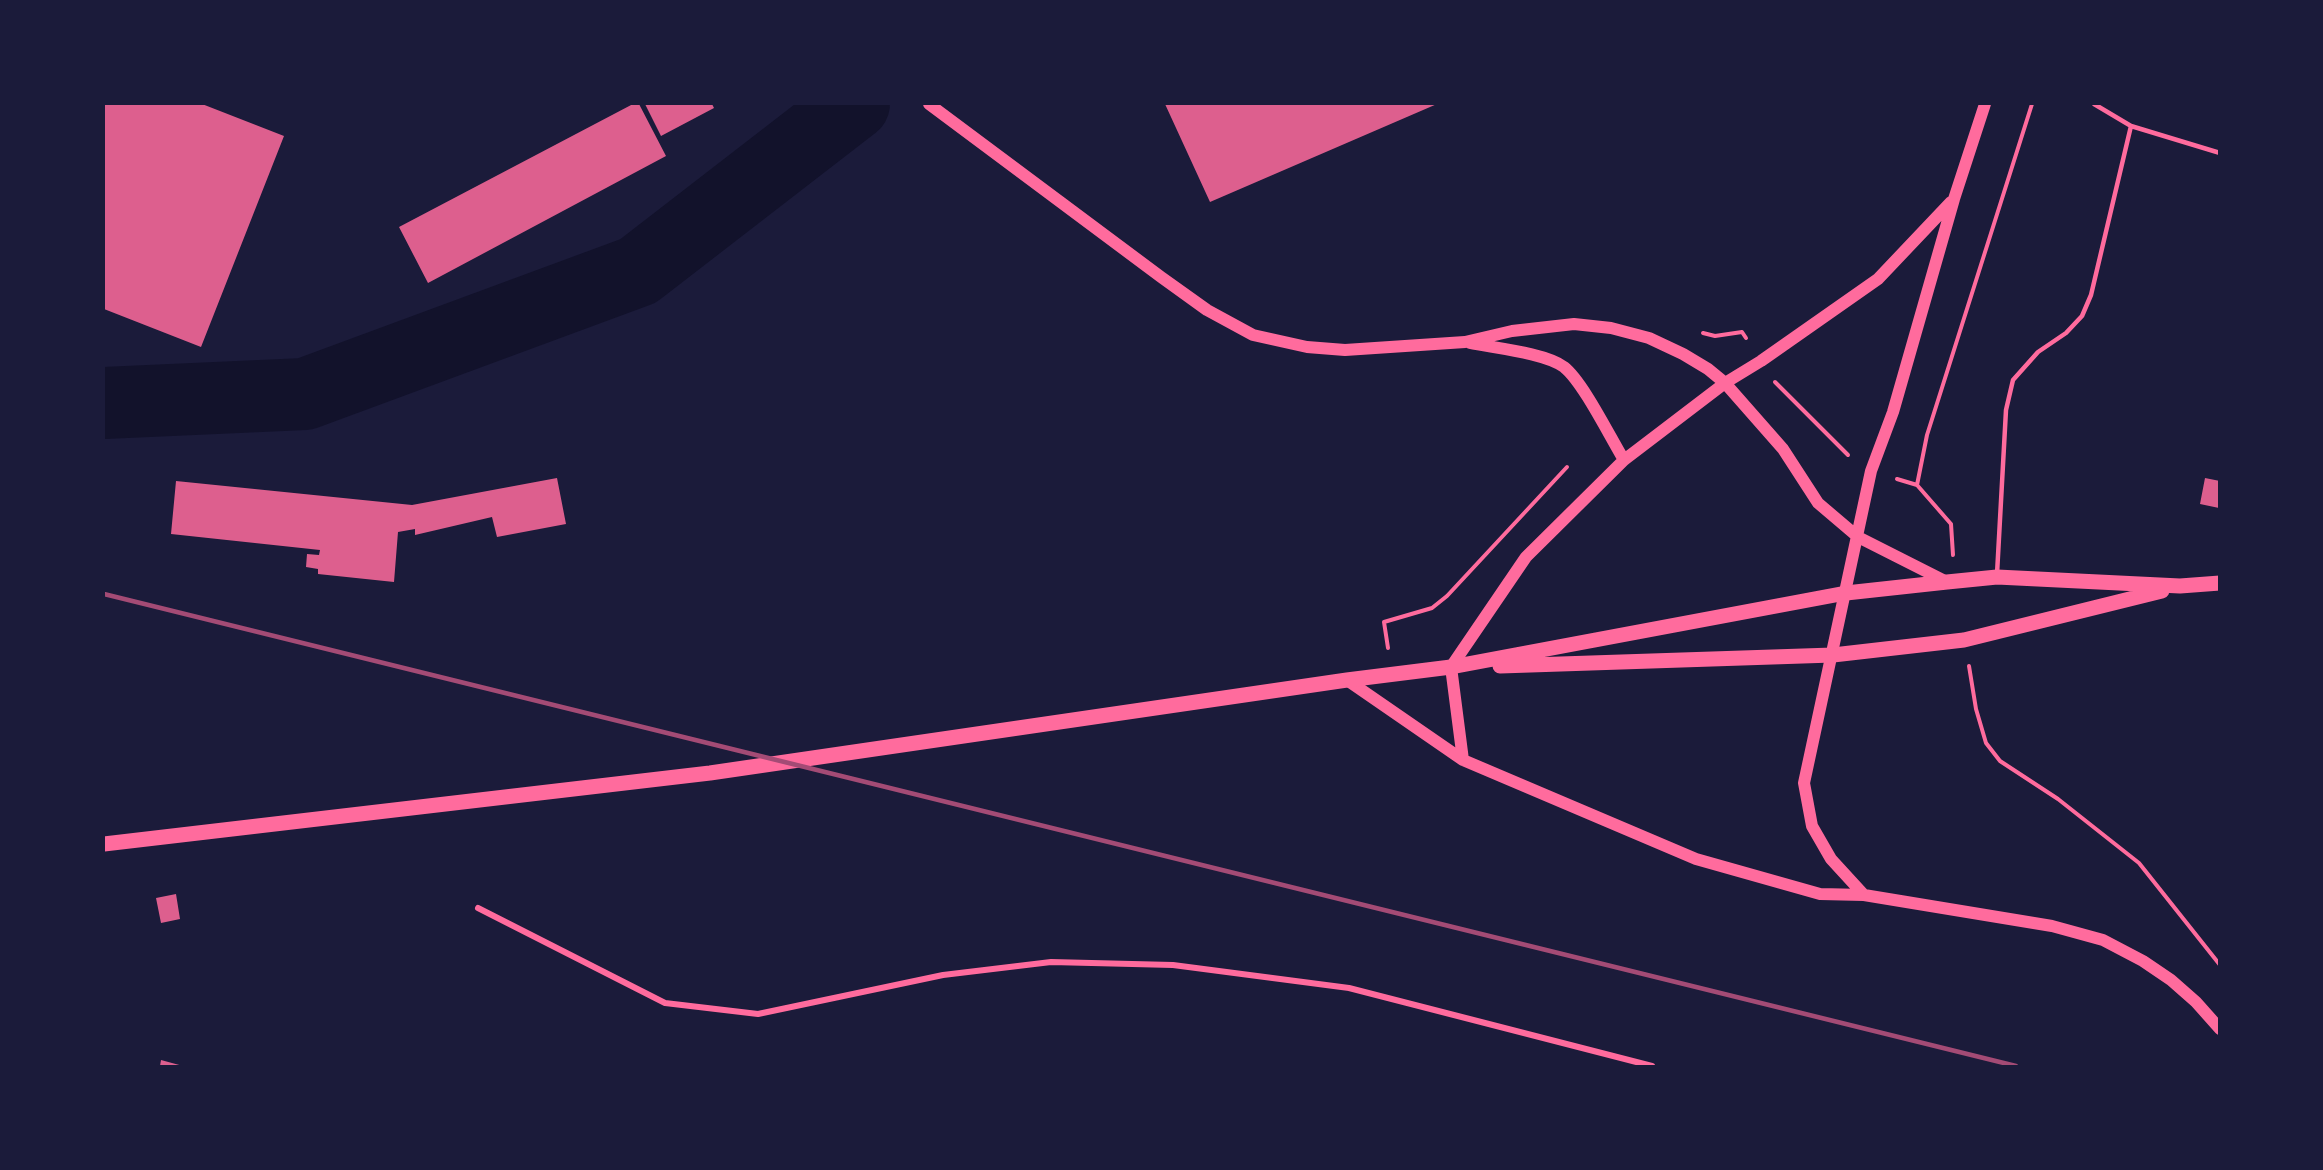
<!DOCTYPE html>
<style>
body{margin:0}
#map{position:relative;width:2323px;height:1170px;overflow:hidden;background:#1b1b3a;font-family:"Space Grotesk",sans-serif}
canvas{display:block}
.frame{position:absolute;inset:0;border:105px solid #1b1b3a;pointer-events:none}
</style>
<div id="map">
<canvas width="2323" height="1170"></canvas>
<div class="frame"></div>
</div>
<script>
const g = document.querySelector('canvas').getContext('2d');
g.lineJoin = 'round';
function stroke(path, color, width, dash) { g.strokeStyle = color; g.lineWidth = width; g.lineCap = dash ? 'butt' : 'round'; g.setLineDash(dash || []); g.stroke(path); }
function fillPath(path, color) { g.fillStyle = color; g.fill(path, 'evenodd'); }
stroke(new Path2D(`
 M104,403L305,394L638,271L854,104`), '#12122b', 72);
fillPath(new Path2D(`
 M104,104H202L284,136L201,347L104,309Z
 M633,104H639L666,156L428,283L399,227Z
 M645,104H712L714,108L661,136Z
 M1165,104H1437L1210,202Z
 M557,478L566,524L497,537L492,517L415,535V529L398,532L394,582L318,574V569L306,567L307,554L319,555L320,550L171,534L176,481L412,505Z
 M2205,478L2220,481L2219,508L2200,504Z
 M176,894L180,919L161,923L156,898Z
 M161,1060L183,1066H160Z`), '#dd5f8e');
stroke(new Path2D(`
 M1703,333L1715,336L1742,332L1746,338
 M1775,382L1848,455
 M1897,479L1917,485L1951,524L1953,555
 M1917,485L1927,435L2032,104
 M1388,648L1384,622L1432,608L1447,596L1567,467
 M1969,666L1976,709L1986,743L2000,761L2058,799L2139,863L2220,965`), '#ff6b9d', 4);
stroke(new Path2D(`
 M2131,126L2220,153
 M1997,574L2006,410L2013,380L2038,352L2066,333L2082,316L2091,295L2131,126L2094,104`), '#ff6b9d', 4.5);
stroke(new Path2D(`
 M478,908L665,1003L758,1014L943,975L1051,962L1173,965L1349,988L1652,1066`), '#ff6b9d', 6);
stroke(new Path2D(`
 M929,104L1161,277L1207,310L1253,335L1307,347L1345,350L1465,342L1512,331L1574,324L1611,328L1649,338L1683,354L1708,369L1725,383L1783,449L1818,503L1858,537L1947,582
 M1470,343C1494,348 1545,353 1564,367C1583,382 1610,437 1624,460
 M1347,680L1463,760L1696,859L1820,894L1864,895L2052,926L2103,940L2143,961L2171,980L2196,1002L2220,1029
 M1463,760L1451,667L1526,557L1624,460L1725,383L1761,361L1878,279L1951,202
 M1864,895L1831,859L1812,826L1804,783L1871,471L1893,412L1954,199L1985,104`), '#ff6b9d', 12);
stroke(new Path2D(`
 M1500,666L1833,655L1964,640L2162,591
 M104,844L710,773L1347,680L1451,667L1846,593L1947,582L1997,577L2180,586L2220,583`), '#ff6b9d', 15);
stroke(new Path2D(`
 M104,594L2016,1066`), '#a44b75', 4.5);
</script>
